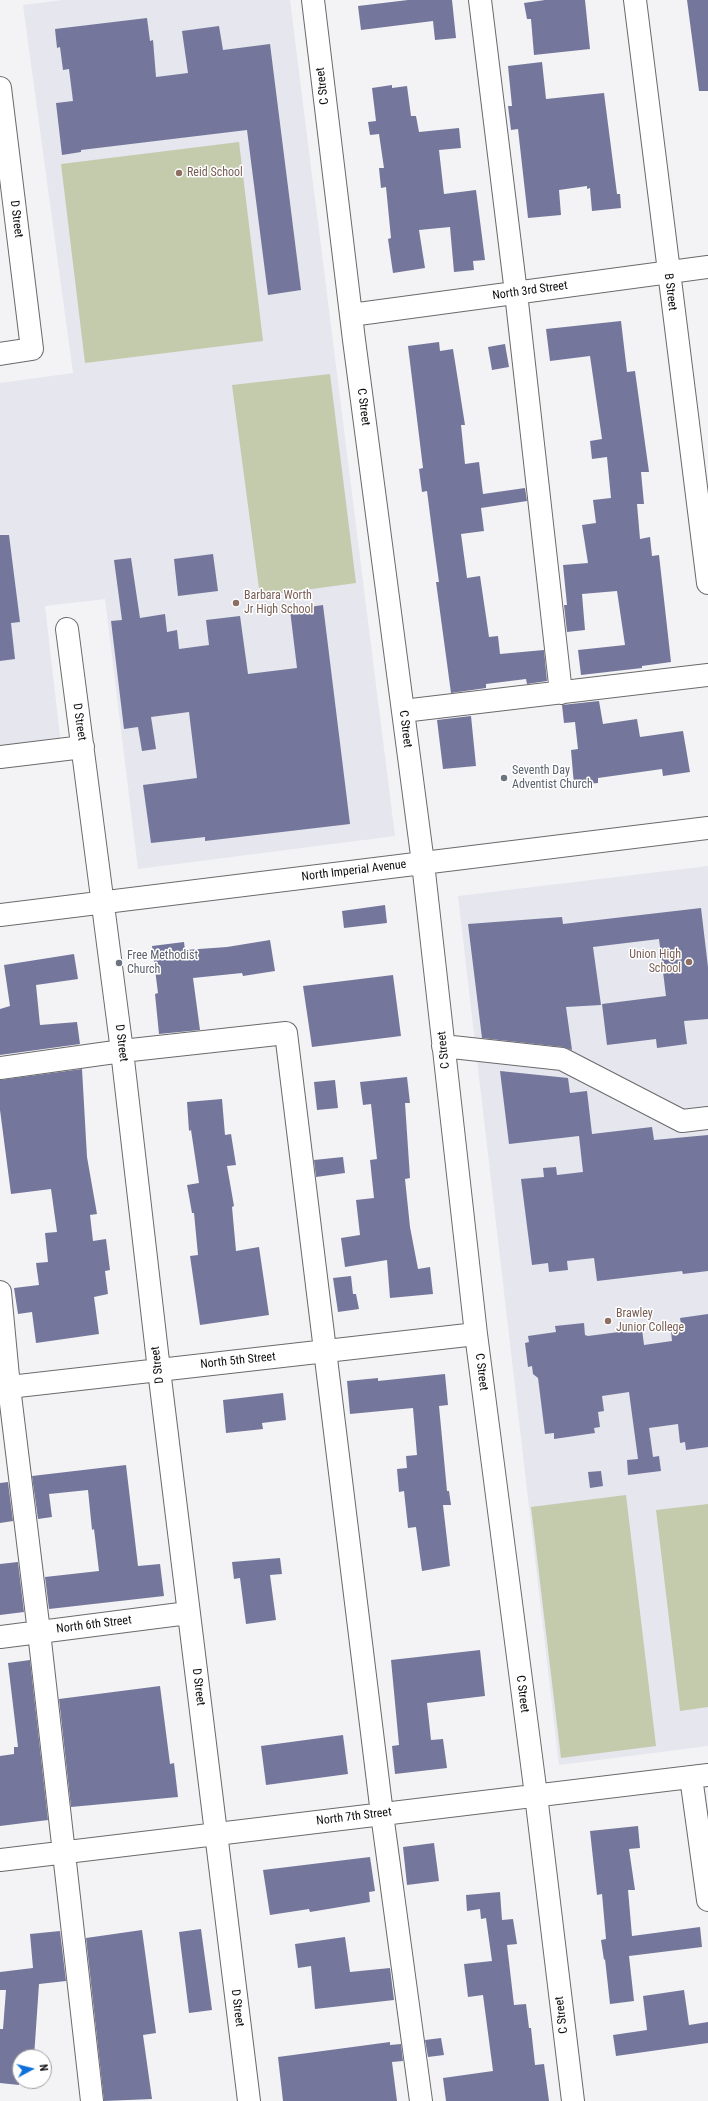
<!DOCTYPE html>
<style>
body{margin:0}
#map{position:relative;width:708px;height:2101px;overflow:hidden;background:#f3f3f5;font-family:"Roboto Condensed",sans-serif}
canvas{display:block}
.north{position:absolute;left:12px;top:2049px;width:40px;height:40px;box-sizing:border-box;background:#fff;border:1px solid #9e9e9f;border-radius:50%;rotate:83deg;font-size:11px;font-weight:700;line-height:16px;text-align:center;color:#0d0d0e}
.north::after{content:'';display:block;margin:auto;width:14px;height:18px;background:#0e71da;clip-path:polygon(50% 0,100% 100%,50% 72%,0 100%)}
</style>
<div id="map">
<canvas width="708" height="2101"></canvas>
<div class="north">N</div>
</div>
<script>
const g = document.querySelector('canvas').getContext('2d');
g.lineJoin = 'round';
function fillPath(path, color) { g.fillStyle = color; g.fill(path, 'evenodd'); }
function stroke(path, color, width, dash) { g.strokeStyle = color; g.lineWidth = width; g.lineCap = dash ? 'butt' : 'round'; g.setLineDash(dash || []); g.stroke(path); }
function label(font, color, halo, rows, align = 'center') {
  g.font = font + ' "Roboto Condensed",sans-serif'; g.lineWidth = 3; g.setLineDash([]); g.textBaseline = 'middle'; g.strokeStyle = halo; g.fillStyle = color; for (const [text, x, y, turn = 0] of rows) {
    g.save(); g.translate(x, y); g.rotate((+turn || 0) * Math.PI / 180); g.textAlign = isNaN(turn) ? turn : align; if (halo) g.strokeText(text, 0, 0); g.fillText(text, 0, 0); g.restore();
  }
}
fillPath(new Path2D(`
 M63,0H290L395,836L138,869L105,599L45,606L61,745L0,752V383L73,373L23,5Z
 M708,866V1746L559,1765L458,896Z`), '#e5e6ee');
fillPath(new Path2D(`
 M239,142L263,341L85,363L61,164Z
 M330,374L356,583L260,596L232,385Z
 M626,1495L656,1746L561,1758L531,1507Z
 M708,1504V1707L680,1711L656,1510Z`), '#c4cbac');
fillPath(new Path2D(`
 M408,0H452L456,38L435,40L433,21L361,30L358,6Z
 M545,0H585L590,49L534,55L531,19H527L524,3Z
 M687,0H708V91H699Z
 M147,18L150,41L153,40L156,77L188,73L182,31L219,26L223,50L270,44L301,290L268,295L247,130L81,150V152L62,155L56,103L73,101L69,69L63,70L60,47L57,48L55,29Z
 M542,62L546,99L604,93L617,194H620L621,208L592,211L590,188L587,189V186L559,190L561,215L528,218L518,129L511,130L508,106H512L508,66Z
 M392,85V88L407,86L411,116H416L419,132L459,128L461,148L439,150L444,194L476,190L485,260L473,261L474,270L454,272L450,227L419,230L425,268L393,273L388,239L391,238L386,187L381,188L379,168H384L379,134L370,135L368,122L376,121L372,88Z
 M621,321L627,372L635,371L649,472H641L644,504H637L640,539L650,537L652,556L659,555L671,662L642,666V668L581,675L578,650L625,645L617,591L582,594L585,630L567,632L564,605H567L563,565L588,563L582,525L596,523L593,500L611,498L607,457L592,459L590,441L602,439L590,356L550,361L546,329Z
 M439,342L440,351L453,349L465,425H461L465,464L479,462L483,494L525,488L527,501L481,508L484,531L461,534L467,578L480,576L489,637L498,636L500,654L544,650L547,681L527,684L526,679L486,684V688L451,693L436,582H439L433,538L427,491L422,492L419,469L423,468L408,346Z
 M505,344L509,367L492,370L488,347Z
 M0,535H9L20,622L11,623L15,659L0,661Z
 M213,554L218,591L178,596L174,559Z
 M131,558L140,618L165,614L167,632L177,630L179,649L209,645L206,620L240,616L248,674L297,668L290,610L323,605L350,824L205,841V837L151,843L143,785L197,778L189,712L151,717L156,749L142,751L138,727L124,729L111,621L122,620L114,560Z
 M599,701L603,724L637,719L640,737L683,731L690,772L663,776L662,769L598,778V783L574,785L571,750L578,749L575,722L564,723L562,705Z
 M471,716L476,766L443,769L437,720Z
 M385,905L387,923L344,928L342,911Z
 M701,908L708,967V1019L684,1021L687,1044L657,1048L656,1039L607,1045L602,1004L666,996L659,939L593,947L601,1005L566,1007L572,1050L563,1047L482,1038L468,924L562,917L563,924Z
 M270,940L275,971L243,976L242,973L193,978L200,1030L159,1034L155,994L158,993L152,946L184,942L185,950L227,947Z
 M74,954L78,979L36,985L40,1025L77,1022L80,1044L0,1055V1009L10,1006L4,965Z
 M393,975L401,1036L312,1047L303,986Z
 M82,1069L87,1157L97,1214L90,1215L93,1241L106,1239L110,1270L105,1271L108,1294L94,1297L99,1334L36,1343L32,1312L18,1314L14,1288L39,1285L36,1263L48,1262L45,1233L57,1232L51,1189L11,1194L0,1110V1080Z
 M500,1071L568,1078L570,1093L587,1091L592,1134L652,1127L654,1140L708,1135V1271L683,1274L682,1271L597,1281L594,1258L567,1261L568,1270L549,1272L548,1263L532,1265L521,1179L544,1177L543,1168L556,1167L557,1175L583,1172L579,1136L509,1144Z
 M407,1077L410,1103H405L410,1178L405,1179L410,1227L418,1269L430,1267L433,1294L390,1298L387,1260L345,1267L341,1238L360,1235L356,1200L374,1198L370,1160L377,1159L371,1104L363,1105L360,1082Z
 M335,1080L338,1108L317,1110L314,1082Z
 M222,1099L225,1135L231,1134L236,1165L227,1166L234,1206L232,1207L236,1251L259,1247L269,1315L200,1325L190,1256L198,1255L194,1213H192L187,1185L199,1183L191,1130L189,1131L187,1102Z
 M343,1157L345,1173L316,1177L314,1160Z
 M351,1276L353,1294H356L359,1309L338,1312L333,1278Z
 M708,1314V1447L686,1450L685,1442L680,1443L678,1424L649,1428L653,1457L659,1456L661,1471L628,1475L627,1460L638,1459L629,1392L602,1396L604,1411L598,1412L600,1427L594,1428L595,1433L554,1439V1433L545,1434L538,1378L533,1374L532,1366L528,1367L525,1343L529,1342L528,1336L556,1332L555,1326L584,1323L585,1335L588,1336L642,1329L644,1345L672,1341L671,1331L682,1330L680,1318Z
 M445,1374L448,1405L439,1406L447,1491H449L451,1505H443L450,1566L422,1571L416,1527L408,1528L404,1491L399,1492L397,1469L407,1468L406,1456L417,1455L413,1408L350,1414L347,1381L378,1378V1381Z
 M283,1393L286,1420L262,1423L263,1429L226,1433L223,1400Z
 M126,1465L138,1566L160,1564L164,1596L49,1609L45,1577L99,1571L94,1529L92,1530L88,1490L49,1494L52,1517L38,1519L32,1476Z
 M601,1471L603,1486L590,1488L588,1472Z
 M8,1482L13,1521L0,1523V1483Z
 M280,1558L282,1574L270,1575L276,1620L246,1624L240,1578L234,1579L232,1562Z
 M18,1562L24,1612L0,1615V1564Z
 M480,1650L485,1696L427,1703L431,1740L443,1739L447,1768L395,1774L392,1746L399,1745L391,1660Z
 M30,1660L48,1820L0,1826V1756L14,1754V1747H18L8,1663Z
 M160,1686L170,1764L174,1763L178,1797L71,1807L59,1699Z
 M343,1735L348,1774L266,1785L261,1746Z
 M638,1826L640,1848L629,1849L635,1890H628L632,1936L700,1927L702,1947L629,1956L634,2001L610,2004L605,1959L604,1960L601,1940L606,1939L602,1894L597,1895L590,1831Z
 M434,1843L439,1881L407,1885L403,1847Z
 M370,1857L375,1891L369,1892L370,1902L310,1912L309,1909L270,1915L263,1870Z
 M500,1892L502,1920L513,1919L517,1944L507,1945L514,2005L526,2004L529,2028H531L535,2065L544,2064L549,2101H446L443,2078L493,2071L483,1995L468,1997L464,1964L492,1961L486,1918L481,1919L480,1909L467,1911L466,1895Z
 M201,1929L212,2010L189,2013L179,1932Z
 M142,1930L156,2033L143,2035L152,2099L104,2101L86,1938Z
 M60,1931L66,1981L39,1984L34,2057H20L19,2085L0,2083V2029H3L6,1990H0V1972L33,1968L30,1934Z
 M345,1937L350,1972L390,1968L394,2000L315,2009L311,1966L298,1968L295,1944Z
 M684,1990L689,2025L708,2022V2043L616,2056L613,2035L647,2030L643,1996Z
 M441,2038L444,2055L428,2057L425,2040Z
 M390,2042V2045L401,2044L403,2061L392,2062L397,2101H283L278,2057Z`), '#74779b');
const minor = new Path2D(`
 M313,0L354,340L423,863L476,1334L536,1795L573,2101
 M480,0L516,293L561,693
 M635,0L708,583
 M0,88L32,349L0,354
 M351,315L708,267
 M67,629L122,1051L159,1370L249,2101
 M403,711L708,675
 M0,757L83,747
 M0,915L708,828
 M443,1046L562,1059L682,1121L708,1118
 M0,1068L122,1051L286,1033L382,1814L421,2101
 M0,1292L9,1387L39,1632L92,2101
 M0,1388L476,1334
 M0,1637L188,1613
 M691,1777L708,1900
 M0,1860L708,1775`);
stroke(minor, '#6a6a6b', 24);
stroke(minor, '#fff', 22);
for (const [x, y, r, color] of [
 [179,173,4,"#8d6e63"],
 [236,603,4,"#8d6e63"],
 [504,778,4,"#6b7280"],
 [689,962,4,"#8d6e63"],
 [119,963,4,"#6b7280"],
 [608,1321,4,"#8d6e63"]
]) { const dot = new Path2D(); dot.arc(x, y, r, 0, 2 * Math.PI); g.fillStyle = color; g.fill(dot); stroke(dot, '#fff', 1.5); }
label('12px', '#0d0d0e', '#fff', [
 ["C Street",323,86,-97],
 ["D Street",16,219,83],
 ["North 3rd Street",530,291,-8],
 ["B Street",670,292,83],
 ["C Street",363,407,83],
 ["D Street",79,722,82],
 ["C Street",405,729,83],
 ["North Imperial Avenue",354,871,-7],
 ["D Street",121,1043,83],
 ["C Street",444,1050,-96],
 ["North 5th Street",238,1361,-6],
 ["D Street",158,1365,-97],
 ["C Street",481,1372,83],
 ["North 6th Street",94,1625,-7],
 ["D Street",198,1687,83],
 ["C Street",522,1694,83],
 ["North 7th Street",354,1817,-7],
 ["D Street",237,2008,83],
 ["C Street",562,2015,-97]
]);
label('12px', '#785e54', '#fff', [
 ["Reid School",187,173],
 ["Barbara Worth",244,596],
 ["Jr High School",244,610],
 ["Union High",681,955,"right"],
 ["School",681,969,"right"],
 ["Brawley",616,1314],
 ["Junior College",616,1328]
], 'left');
label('12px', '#5b616d', '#fff', [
 ["Seventh Day",512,771],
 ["Adventist Church",512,785],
 ["Free Methodist",127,956],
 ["Church",127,970]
], 'left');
</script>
